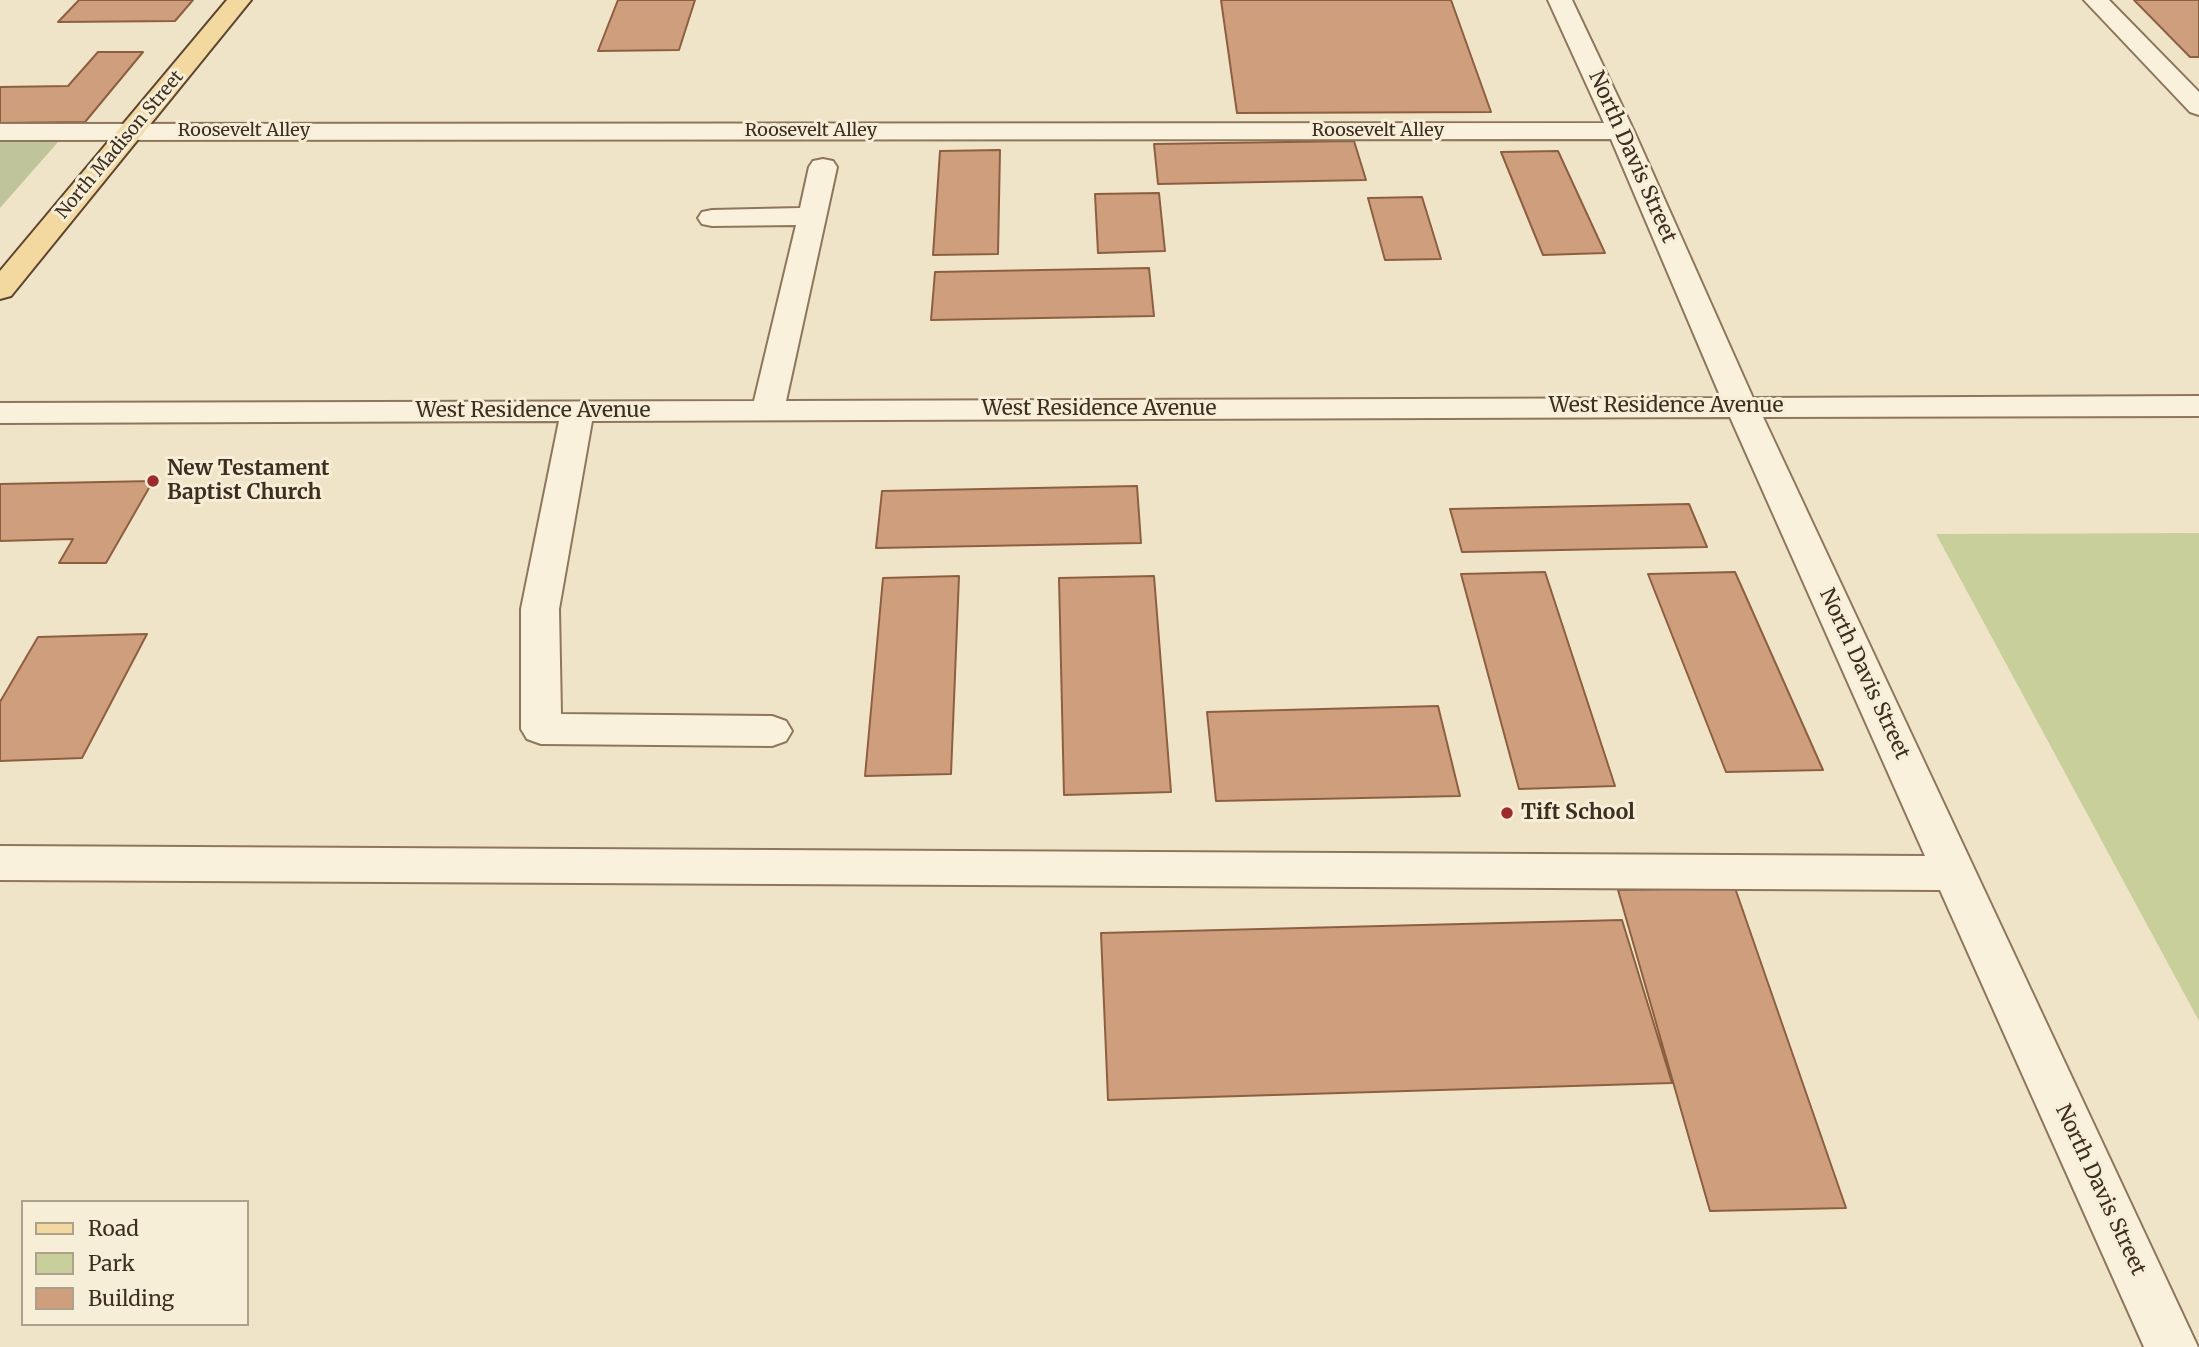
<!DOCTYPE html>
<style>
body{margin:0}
#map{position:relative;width:2199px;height:1347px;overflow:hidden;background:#f0e4c8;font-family:Merriweather,serif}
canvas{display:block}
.legend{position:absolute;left:21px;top:1200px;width:228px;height:126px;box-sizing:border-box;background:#f7eed8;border:2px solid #ada18e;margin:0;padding:9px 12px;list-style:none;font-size:21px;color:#3d2e20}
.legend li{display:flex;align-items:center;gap:14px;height:35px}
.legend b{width:35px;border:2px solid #ada18e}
</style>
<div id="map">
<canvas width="2199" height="1347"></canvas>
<ul class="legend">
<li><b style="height:9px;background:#f3d9a0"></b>Road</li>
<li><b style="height:19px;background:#c9cf9b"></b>Park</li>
<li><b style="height:19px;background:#cf9f7d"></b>Building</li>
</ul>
</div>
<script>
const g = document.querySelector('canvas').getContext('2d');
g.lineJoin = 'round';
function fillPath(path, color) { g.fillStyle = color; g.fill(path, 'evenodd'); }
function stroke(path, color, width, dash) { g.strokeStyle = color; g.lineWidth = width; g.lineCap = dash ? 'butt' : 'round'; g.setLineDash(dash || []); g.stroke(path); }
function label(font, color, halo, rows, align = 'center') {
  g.font = font + ' Merriweather,serif'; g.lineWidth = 6; g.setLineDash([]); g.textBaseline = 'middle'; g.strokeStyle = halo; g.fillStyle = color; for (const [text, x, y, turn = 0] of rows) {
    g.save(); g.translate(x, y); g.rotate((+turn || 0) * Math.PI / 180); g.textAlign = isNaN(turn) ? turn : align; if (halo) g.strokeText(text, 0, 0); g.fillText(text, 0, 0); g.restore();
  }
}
fillPath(new Path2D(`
 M2199,533V1021L1936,534Z`), '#c9cf9b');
fillPath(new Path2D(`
 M0,142H58L0,208Z`), '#bfc49a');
const building = new Path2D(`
 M79,0H193L175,21L58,22Z
 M618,0H695L679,50L598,51Z
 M1221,0H1451L1491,112L1237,113Z
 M2134,0H2199V57H2190Z
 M98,52H143L85,122L0,123V87L68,86Z
 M1354,141L1366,180L1158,184L1154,144Z
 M1000,150L998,254L933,255L940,151Z
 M1558,151L1605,253L1543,255L1501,152Z
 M1159,193L1165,251L1098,253L1095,194Z
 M1422,197L1441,259L1385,260L1368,198Z
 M1149,268L1154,316L931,320L935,272Z
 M153,481L106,563H59L73,539L0,541V484Z
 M1137,486L1141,543L876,548L882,491Z
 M1689,504L1707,547L1462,552L1450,509Z
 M1545,572L1615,786L1519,789L1461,574Z
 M1735,572L1823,770L1726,772L1648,574Z
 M959,576L951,774L865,776L883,578Z
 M1154,576L1171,792L1064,795L1059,578Z
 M147,634L82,758L0,761V702L38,637Z
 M1438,706L1460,796L1216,801L1207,712Z
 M1735,888L1846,1208L1710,1211L1618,890Z
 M1622,920L1672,1083L1108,1100L1101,933Z`);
fillPath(building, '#cf9f7d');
stroke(building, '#8d5f41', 2);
const minor = new Path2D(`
 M1548,0H1572L1634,131L1753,398L2199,396V416L1763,417L2198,1347H2144L1940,890L0,880V846L1925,856L1730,417L592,421L559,609L561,714L772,716L786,721L792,731L786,741L772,746L541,744L527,739L521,729V609L559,421L0,423V403L754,401L796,225L712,226L702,224L698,218L702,212L712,210L800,208L809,167L813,161L823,159L833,161L837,167L786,401L1721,398L1611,139L0,140V124L1604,123Z
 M2084,0H2109L2199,92V115L2190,112Z`);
const major = new Path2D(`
 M227,0H251L11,296L0,299V271Z`);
stroke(minor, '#8d765c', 4);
stroke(major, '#5b4430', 4);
fillPath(minor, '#faf1dc');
fillPath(major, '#f3d9a0');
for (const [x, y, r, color] of [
 [153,481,7,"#9e2a2b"],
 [1507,813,7,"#9e2a2b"]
]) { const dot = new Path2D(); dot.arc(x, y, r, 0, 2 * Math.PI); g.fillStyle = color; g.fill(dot); stroke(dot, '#f7eed8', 2.5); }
label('18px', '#3d2e20', '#f7eed8', [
 ["Roosevelt Alley",244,131],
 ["Roosevelt Alley",811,131],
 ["Roosevelt Alley",1378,131],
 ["North Madison Street",120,145,-50]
]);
label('21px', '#3d2e20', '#f7eed8', [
 ["North Davis Street",1632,157,66],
 ["West Residence Avenue",1666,406],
 ["West Residence Avenue",1099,409],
 ["West Residence Avenue",533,411],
 ["North Davis Street",1864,674,65],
 ["North Davis Street",2100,1190,65]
]);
label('bold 21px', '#3d2e20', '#f7eed8', [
 ["New Testament",167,469],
 ["Baptist Church",167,493],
 ["Tift School",1521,813]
], 'left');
</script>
